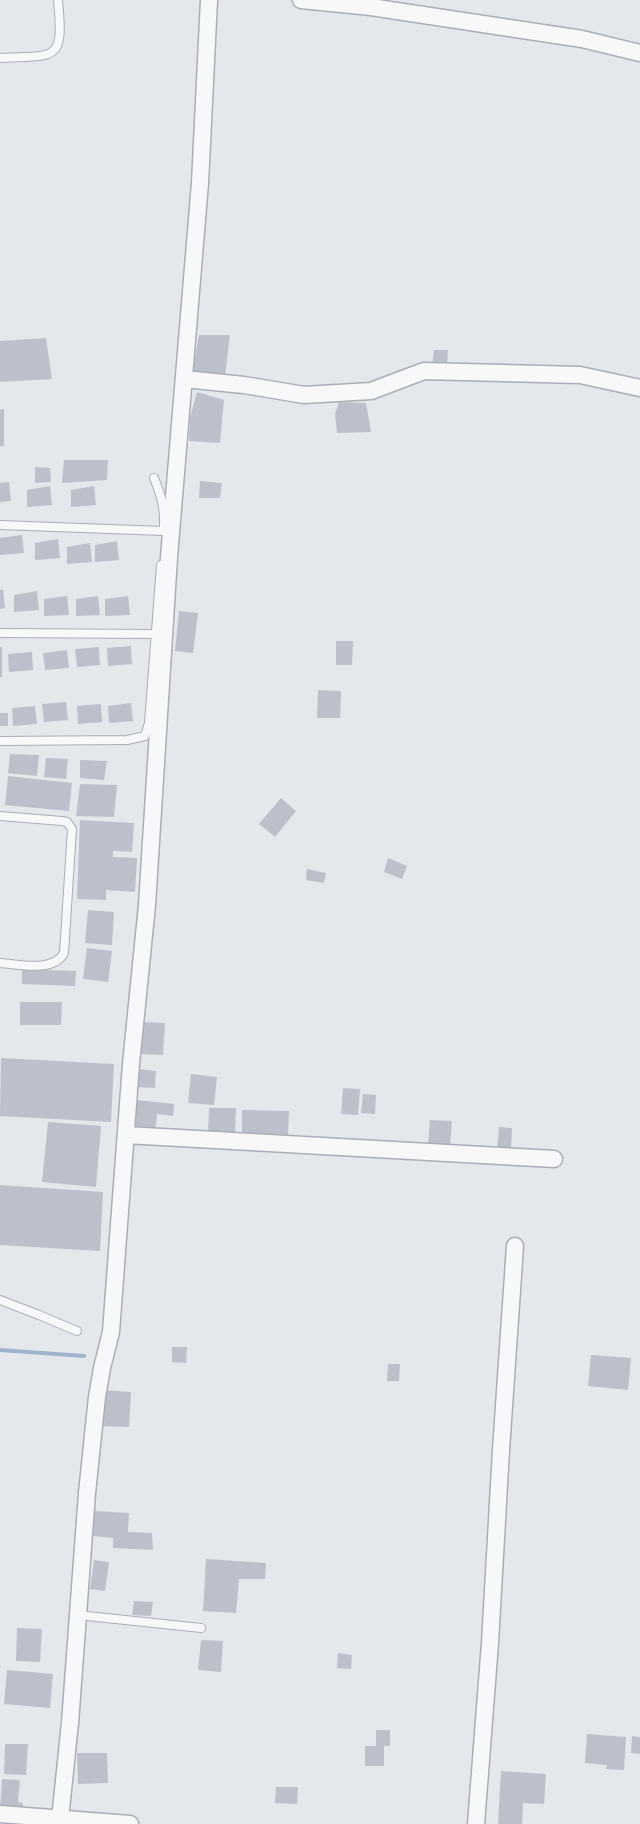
<!DOCTYPE html>
<style>
body{margin:0}
canvas{display:block;background:#e4e7ec}
</style>
<canvas width="640" height="1824"></canvas>
<script>
const g = document.querySelector('canvas').getContext('2d');
g.lineJoin = 'round';
function stroke(path, color, width, dash) { g.strokeStyle = color; g.lineWidth = width; g.lineCap = dash ? 'butt' : 'round'; g.setLineDash(dash || []); g.stroke(path); }
function fillPath(path, color) { g.fillStyle = color; g.fill(path, 'evenodd'); }
stroke(new Path2D(`
 M0,1350L84,1356`), '#9fb4cc', 4);
fillPath(new Path2D(`
 M199,335H230L225,376L192,374Z
 M46,338L52,379L0,382V341Z
 M434,350H448L447,367H432Z
 M197,392L224,400L220,443L189,441L190,418Z
 M339,402L366,403L371,432L337,433L335,414Z
 M4,409V446H0V410Z
 M64,460H108L107,480L62,483Z
 M35,467L50,468L51,482L35,483Z
 M200,481L222,483L220,498H199Z
 M9,482L11,501L0,502V483Z
 M50,486L52,505L27,507V490Z
 M94,486L96,505L71,507V490Z
 M22,535L24,553L0,555V538Z
 M58,539L60,558L35,560V543Z
 M117,541L119,560L95,562V545Z
 M90,543L92,562L67,564V547Z
 M3,589L5,608L0,609V590Z
 M37,591L39,610L14,612V595Z
 M67,596L69,615L44,616V599Z
 M98,596L100,615L76,616V599Z
 M128,596L130,615L105,616V599Z
 M179,611L198,613L193,653L175,651Z
 M336,641H353L352,665H336Z
 M131,646L132,664L108,666L107,648Z
 M0,647H2V677H0Z
 M99,647L100,665L77,667L75,649Z
 M67,650L69,668L45,670L43,653Z
 M32,652L33,670L9,672L8,654Z
 M318,690L341,691L340,718H317Z
 M66,702L68,720L44,722L42,704Z
 M131,703L133,721L109,723L108,706Z
 M101,704L102,722L78,724L77,706Z
 M35,706L37,724L13,726L12,708Z
 M0,713H8V726H0Z
 M10,754L39,755L37,776L8,773Z
 M46,758L68,759L66,779L44,777Z
 M80,760L107,761L104,780L80,778Z
 M8,776L72,783L69,811L5,805Z
 M80,784L117,785L114,817L76,816Z
 M281,798L296,811L275,837L259,824Z
 M80,820L134,823L132,852L113,851V857L137,858L135,892L106,890V900L77,899Z
 M388,858L407,866L402,879L384,872Z
 M307,869L326,873L324,883L306,880Z
 M88,910L114,912L112,945L85,943Z
 M87,948L112,951L108,982L83,979Z
 M22,969L76,971L75,986L22,984Z
 M20,1002H62L61,1025H20Z
 M142,1022L165,1023L163,1055L140,1054Z
 M1,1058L114,1064L111,1122L0,1116Z
 M138,1069L156,1071L155,1088L136,1087Z
 M191,1074L217,1077L214,1105L188,1103Z
 M343,1088L360,1089L358,1115L341,1114Z
 M363,1094L376,1095L375,1114L361,1113Z
 M137,1100L174,1104L173,1116L157,1114L155,1133L134,1131Z
 M209,1108H236L235,1136L208,1135Z
 M242,1110L289,1111L288,1136L242,1135Z
 M430,1120L452,1121L450,1147L428,1145Z
 M48,1122L101,1126L96,1187L42,1182Z
 M499,1127L512,1128L511,1152L497,1151Z
 M0,1185L103,1192L100,1251L0,1245Z
 M172,1347H187L186,1363L172,1362Z
 M591,1355L631,1358L628,1390L588,1386Z
 M388,1364H400L399,1381H387Z
 M102,1390L131,1392L129,1427L100,1426Z
 M94,1511L129,1513L128,1532L152,1533L153,1550L113,1548V1538L93,1536Z
 M206,1559L266,1563L265,1579H239L236,1613L203,1611Z
 M94,1560L109,1562L105,1591L90,1589Z
 M134,1601L153,1602L151,1616L132,1615Z
 M17,1628L42,1629L40,1662L16,1661Z
 M201,1640L223,1641L221,1672L198,1670Z
 M338,1653L352,1655L351,1669L337,1668Z
 M7,1670L53,1674L50,1708L4,1704Z
 M376,1730H390V1746H384V1766H365V1746H376Z
 M587,1734L626,1737L624,1770L606,1769L607,1765L585,1763Z
 M632,1736L640,1737V1754L631,1753Z
 M5,1744H28L26,1775L4,1774Z
 M77,1753H107L108,1783L78,1784Z
 M501,1771L546,1774L544,1804L523,1803L522,1824H498Z
 M2,1779L20,1780L18,1802L23,1803V1813L0,1811Z
 M276,1787H298L297,1804L275,1803Z`), '#bbc0ca');
const lane = new Path2D(`
 M0,58C57,55 64,63 58,0
 M154,478C161,495 165,508 164,527
 M0,525L164,531
 M0,633L154,634
 M0,741L127,740L145,736L149,723L161,565
 M0,816L62,821L67,822L72,829L64,953C53,973 19,964 0,963
 M0,1300L39,1315L77,1331
 M78,1615L201,1628`);
const street = new Path2D(`
 M301,0L371,7L582,39L640,53
 M184,379L244,385L304,395L371,391L424,371L580,375L640,388
 M126,1135L554,1159
 M0,1814L130,1824
 M60,1819L70,1723L87,1493L97,1397L102,1368L111,1332L131,1064L147,905L169,557L200,183L209,0
 M476,1824L490,1643L501,1450L515,1246`);
stroke(lane, '#a9aeb7', 10);
stroke(street, '#a9aeb7', 19);
stroke(lane, '#f7f8fa', 8);
stroke(street, '#f7f8fa', 16);
</script>
